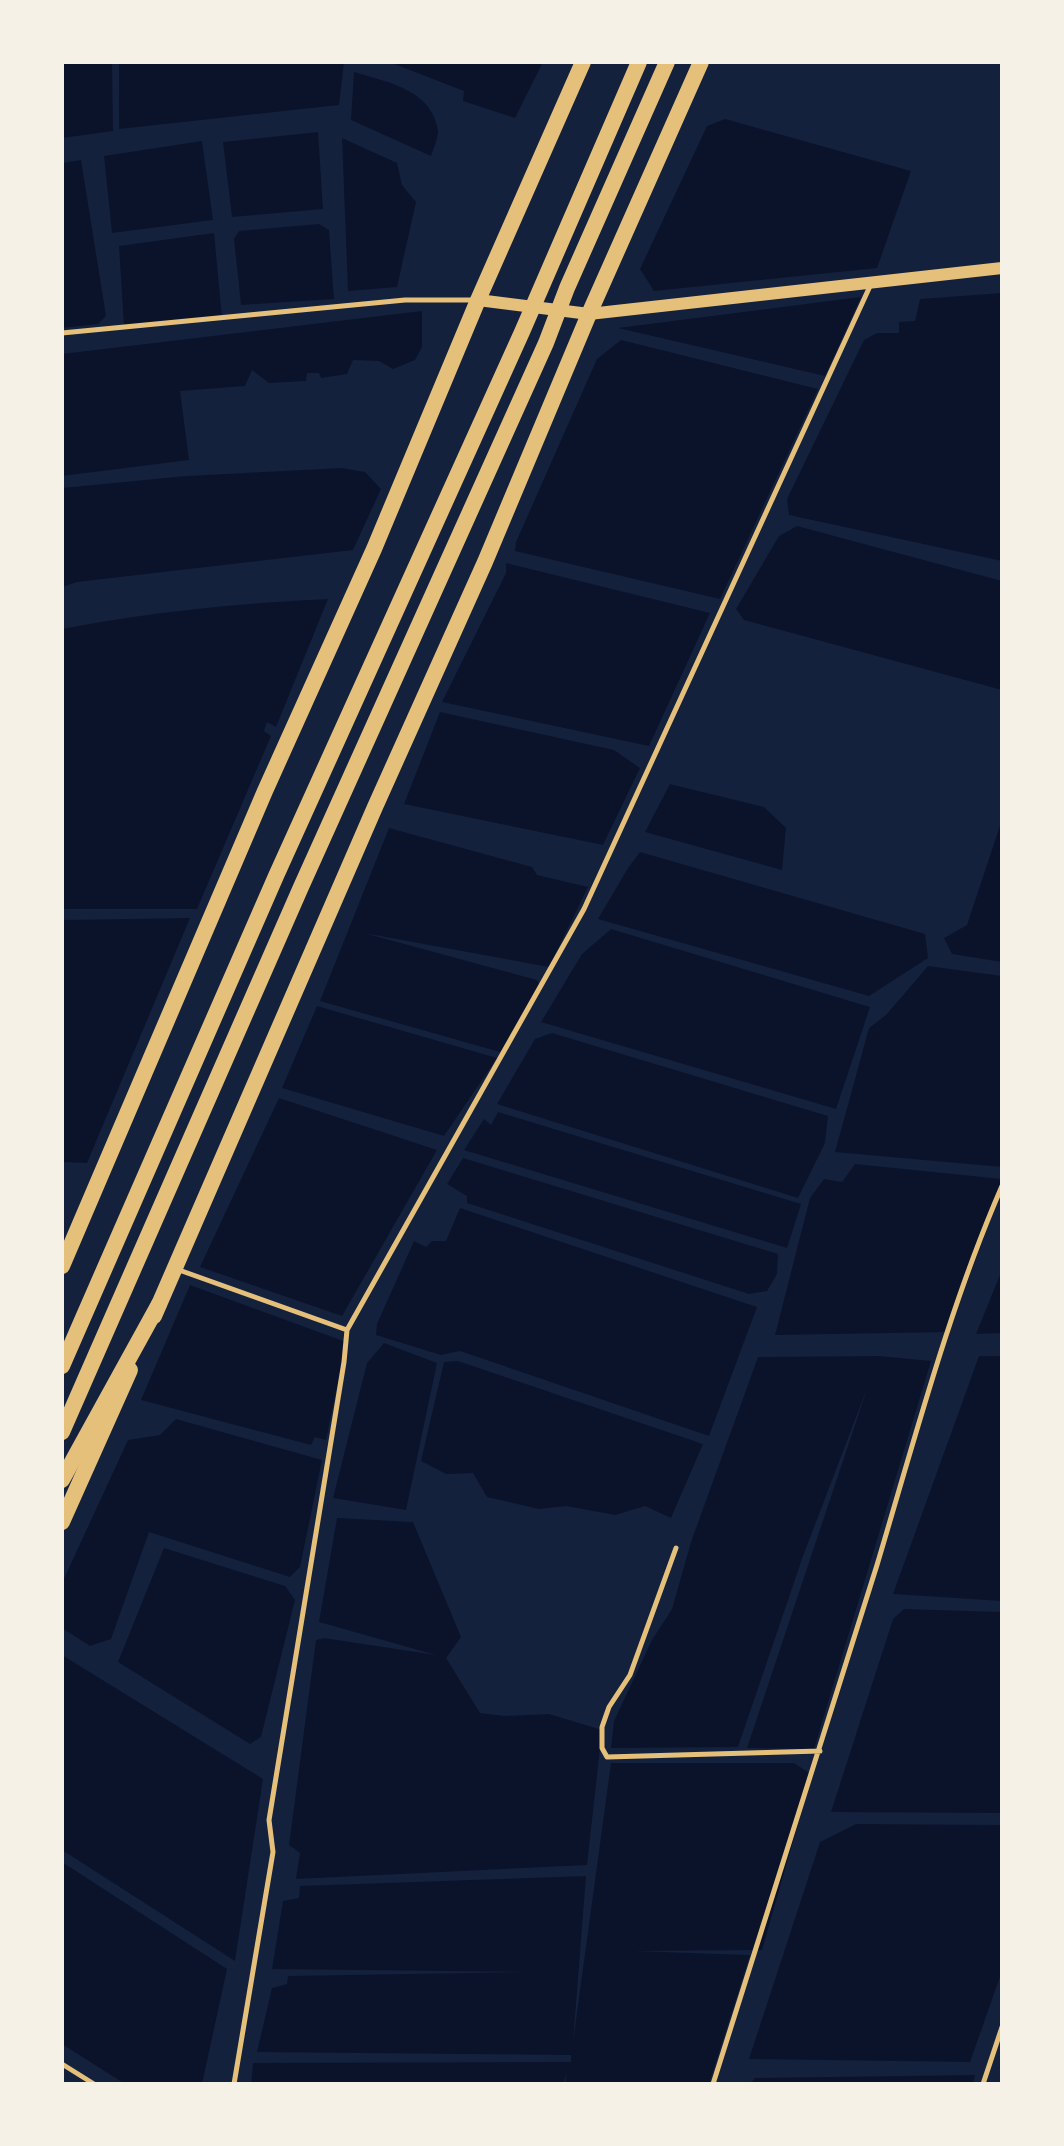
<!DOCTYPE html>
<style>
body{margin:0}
#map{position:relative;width:1064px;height:2146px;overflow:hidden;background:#14213d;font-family:Literata,serif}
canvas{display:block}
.frame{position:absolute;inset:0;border:64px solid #f6f1e7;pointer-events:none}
</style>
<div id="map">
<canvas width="1064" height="2146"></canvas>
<div class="frame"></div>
</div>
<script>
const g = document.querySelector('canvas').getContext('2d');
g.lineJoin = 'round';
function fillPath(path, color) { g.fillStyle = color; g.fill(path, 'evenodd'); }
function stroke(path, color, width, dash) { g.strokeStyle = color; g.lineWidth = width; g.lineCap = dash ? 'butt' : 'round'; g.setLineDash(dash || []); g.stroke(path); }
fillPath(new Path2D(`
 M62,62H112L113,131L62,138Z
 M119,62H344L339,105L119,129Z
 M389,62H543L515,118L463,101L464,91Z
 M354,72C387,82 433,90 438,131C438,139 433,149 431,156L351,120Z
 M725,119L911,171L877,268L654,291L640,269L707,126Z
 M318,132L323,209L232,217L223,142Z
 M342,138L397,163L402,185L416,202L397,287L348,291Z
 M202,141L213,220L112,233L104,156Z
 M81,160L106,316L98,324L62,328V163Z
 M319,224L329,230L334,299L241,305L234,239L239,231Z
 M214,233L222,318L124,327L119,246Z
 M1002,293V561L789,515L787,499L864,340L877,333H899V322L915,321L920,299Z
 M861,297L825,376L618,328Z
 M422,311V347L415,360L393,369L379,361L353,360L347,374L321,378L319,373H307L306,381L269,383L252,370L245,386L180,391L189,460L62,476V354Z
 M621,340L818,389L720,599L515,551L516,542L597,359Z
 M342,468L365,472L381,489L353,550L77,582L62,587V488L186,476Z
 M797,526L1002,581V690L744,620L736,609L779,536Z
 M506,563L710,613L649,746L442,702L506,573Z
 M328,599L276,727L267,722L264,731L271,736L197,909H62V629C149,612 240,603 328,599Z
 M440,712L614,750L640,768L603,845L404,804Z
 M670,784L764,807L786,828L782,870L645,832Z
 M1002,820V962L952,954L944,938L967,925Z
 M389,828L532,867L537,875L588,887L549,967L364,933L537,980L540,987L500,1052L320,1001Z
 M640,852L925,934L928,958L869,996L598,919L628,868Z
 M190,918L87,1163L62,1162V920Z
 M611,929L870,1007L836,1109L541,1022L582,954Z
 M928,966L1002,976V1167L835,1152L869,1028L886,1015Z
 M317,1006L497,1058L444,1136L282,1088Z
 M552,1033L828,1116L825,1143L798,1198L497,1104L535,1039Z
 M279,1098L437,1150L342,1316L200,1267Z
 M498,1112L801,1204L787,1248L464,1150L484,1119L491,1125Z
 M463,1158L778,1254L777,1274L767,1291L749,1294L467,1203V1196L447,1184Z
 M855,1164L1002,1179V1188L949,1332L775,1335L810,1198L824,1179L842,1182Z
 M460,1208L757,1307L709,1436L460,1351L441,1355L376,1335L377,1324L414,1241L426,1247L432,1241H446Z
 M1002,1270V1333L976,1334Z
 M190,1285L346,1342L326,1440L315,1437L311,1445L141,1400Z
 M384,1343L437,1363L406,1510L333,1498L367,1363Z
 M879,1356L931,1361L814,1749L747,1748L868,1386L803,1556L738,1747L611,1748L614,1721L652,1640L672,1609L691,1542L758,1357Z
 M979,1356H1002V1601L893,1594Z
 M458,1361L703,1444L671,1518L645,1506L615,1515L566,1506L539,1509L487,1497L473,1473L446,1474L421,1461L444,1362Z
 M176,1419L322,1460L300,1567L290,1577L149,1532L111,1639L90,1646L62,1628V1583L128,1440L160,1435Z
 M337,1518L413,1522L461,1637L446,1658L480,1713L505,1716L549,1714L602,1730L587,1865L296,1879L300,1853L289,1845L316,1640L324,1638L436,1655L319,1622Z
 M164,1548L285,1586L295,1600L261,1737L250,1744L118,1662Z
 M904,1609L1002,1612V1813L831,1812L893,1619Z
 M62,1655L263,1779L235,1961L62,1850Z
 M611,1763H794L812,1775L762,1950L633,1951L750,1955L709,2084H565L567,2073L563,2084H251L253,2063L571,2062V2055L257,2052L272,1988L287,1984L288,1976L531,1972L272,1969L283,1901L299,1898L300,1886L586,1876L573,2042Z
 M856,1824L1002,1825V1971L970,2062L749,2059L820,1842Z
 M62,1862L227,1969L202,2084H125L62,2044Z
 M975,2075L973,2084H750L755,2078Z`), '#0b132b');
stroke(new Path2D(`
 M62,333L405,300H475
 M179,1270L347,1330
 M676,1548L630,1675L609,1707L602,1727V1748L607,1757L820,1751
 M62,2064L94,2084
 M234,2084L273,1852L269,1820L344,1362L347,1330L584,909L871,284
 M713,2084C769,1911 824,1738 877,1565C915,1438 949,1308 1002,1186
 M983,2084L1002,2027`), '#e5c07b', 5);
stroke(new Path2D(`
 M478,300L589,314L1002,268`), '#e5c07b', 12);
stroke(new Path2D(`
 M62,1266L265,791L374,549L478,300L583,62
 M154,1316L375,807L485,562L589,314L701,62
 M62,1522L130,1370`), '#e5c07b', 16);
stroke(new Path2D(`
 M62,1366L276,876L522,332L639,62
 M62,1432L301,887L546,343L567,288L667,62
 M62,1480L159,1304`), '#e5c07b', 16);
</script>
